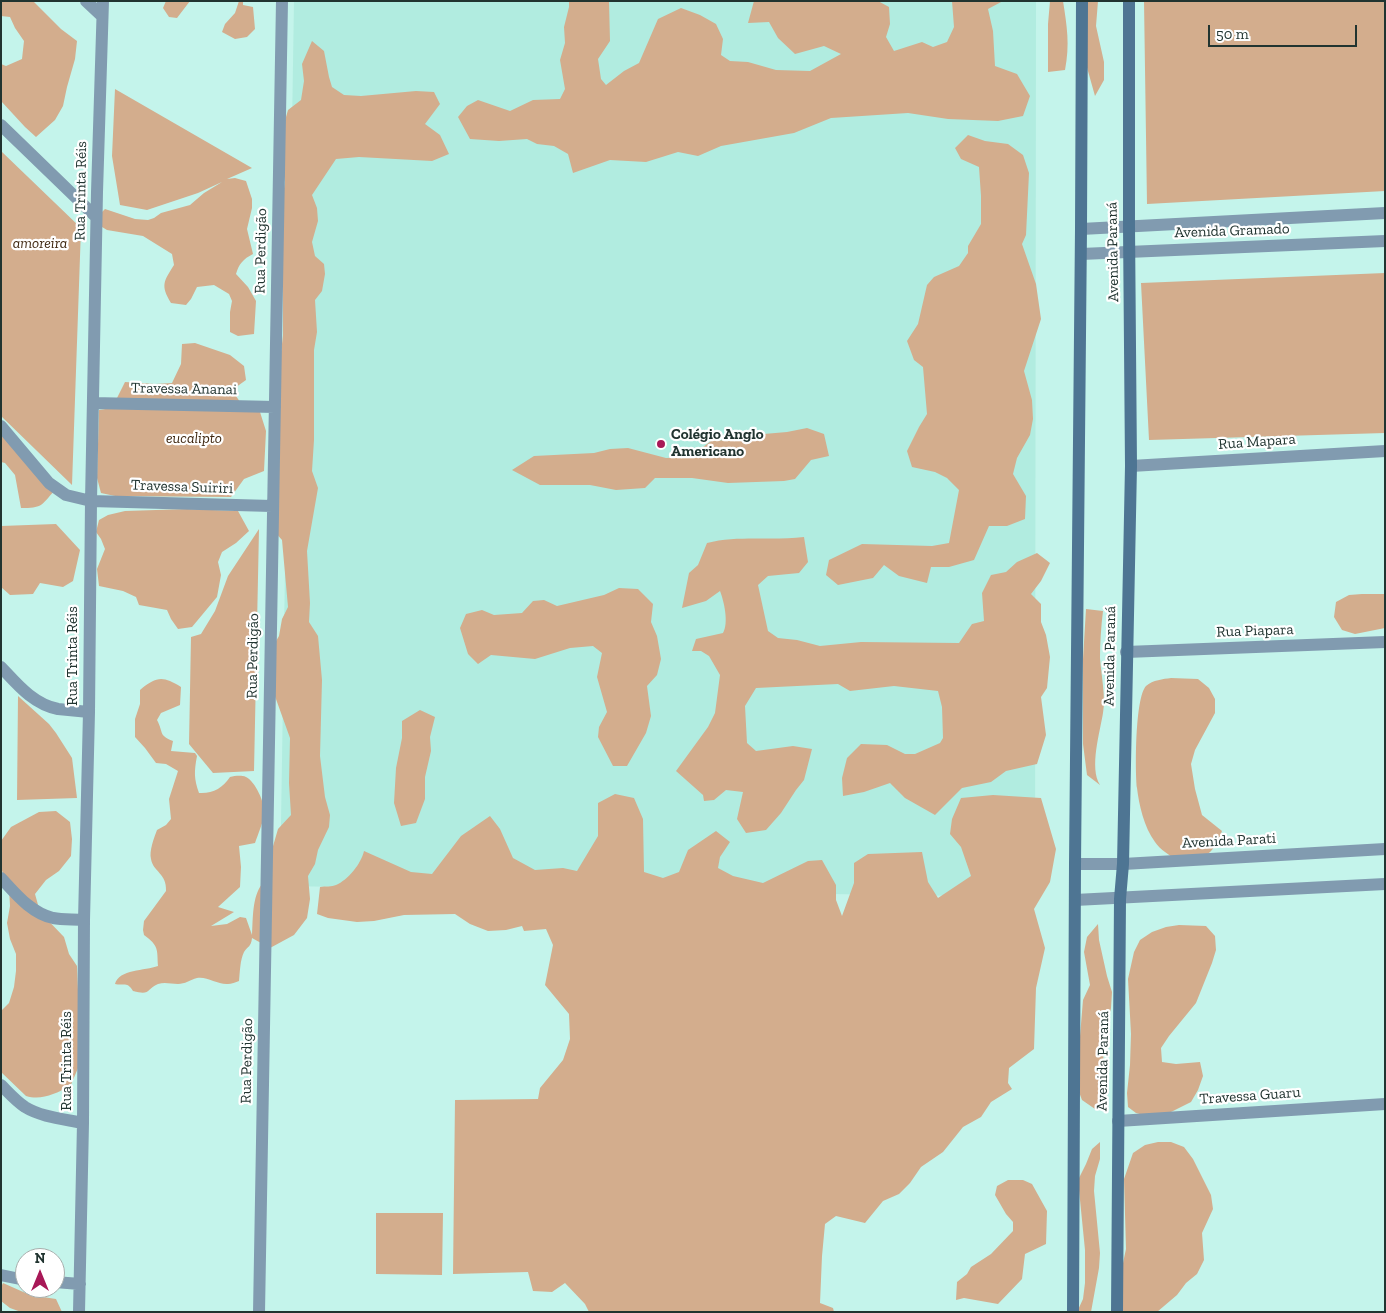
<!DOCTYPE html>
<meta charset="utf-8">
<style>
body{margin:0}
#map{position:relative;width:1386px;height:1313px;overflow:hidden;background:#c4f4eb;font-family:"Zilla Slab",serif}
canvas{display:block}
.frame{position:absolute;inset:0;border:2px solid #213430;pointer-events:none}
.north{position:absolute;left:15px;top:1248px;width:50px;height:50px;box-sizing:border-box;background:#fff;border:1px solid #a6aeac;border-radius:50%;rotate:0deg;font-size:14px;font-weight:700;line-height:20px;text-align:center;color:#213430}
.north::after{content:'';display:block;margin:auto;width:18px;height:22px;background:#a81857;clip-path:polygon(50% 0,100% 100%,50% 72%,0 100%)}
.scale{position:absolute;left:1208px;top:25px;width:149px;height:22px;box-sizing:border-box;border:2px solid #213430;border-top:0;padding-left:6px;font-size:15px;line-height:18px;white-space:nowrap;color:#213430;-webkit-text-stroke:4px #fff;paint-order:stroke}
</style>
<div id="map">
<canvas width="1386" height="1313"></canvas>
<div class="frame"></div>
<div class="north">N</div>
<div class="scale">50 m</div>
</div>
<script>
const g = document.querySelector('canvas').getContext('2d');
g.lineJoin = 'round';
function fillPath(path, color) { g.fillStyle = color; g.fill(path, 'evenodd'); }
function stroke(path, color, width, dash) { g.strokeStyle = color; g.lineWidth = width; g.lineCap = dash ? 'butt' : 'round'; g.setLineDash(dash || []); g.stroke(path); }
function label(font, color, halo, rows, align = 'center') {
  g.font = font + ' "Zilla Slab",serif'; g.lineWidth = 4.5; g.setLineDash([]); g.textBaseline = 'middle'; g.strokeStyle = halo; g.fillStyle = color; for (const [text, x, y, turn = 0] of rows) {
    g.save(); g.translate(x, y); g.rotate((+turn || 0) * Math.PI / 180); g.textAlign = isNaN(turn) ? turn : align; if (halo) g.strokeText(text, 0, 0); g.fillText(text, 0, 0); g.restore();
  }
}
fillPath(new Path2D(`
 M294,1H1036L1035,897L280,886Z`), '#b1ece0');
fillPath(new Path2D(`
 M1,1H33L61,29L77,41L75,59L67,87L63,106L55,120L36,137L25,127L1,101V64L6,66L22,59L24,41L15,28L10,17L1,16Z
 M166,1H190L177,18L169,17L163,8Z
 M239,1H243V5L253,7L255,29L247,37L235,39L222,32L225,24L235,13Z
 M569,1H609L610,41L598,59L601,79L606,85L624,71L639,63L658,19L681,8L700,15L716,24L723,39L721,55L730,61L748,62L776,70L810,71L841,54L824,46L795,54L778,38L769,22L748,23L754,1H878L889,7L890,24L886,37L894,51L922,42L933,47L947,42L954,27L952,1H1003L988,9L993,31L995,66L1017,74L1030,96L1023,116L998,121L948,119L908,113L831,118L794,133L721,146L698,156L678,152L646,162L610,160L573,173L568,154L554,146L537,144L527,139L499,141L470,139L458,117L467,106L478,100L510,111L533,100L560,99L565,89L560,60L565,43L564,27L569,7Z
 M1050,1H1063C1067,27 1070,44 1065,70L1048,72V24Z
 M1085,1H1098L1096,26L1104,62V80L1095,96L1086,64Z
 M1144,1H1385V191L1147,204Z
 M312,41L324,51L329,77L332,87L344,95L361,96L416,91L434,92L440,104L425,124L440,135L449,154L432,161L359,157L336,159L312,195L317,208L318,221L312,242L315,256L324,264L325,274L322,291L315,300L317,332L314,350V440L312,471L318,488L307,551L310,603L309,622L318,636L322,680L320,756L325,797L330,815L329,827L318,850L315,864L308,876L310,899L307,918L294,935L270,948L252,938C251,947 248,946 244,952C240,960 240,972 239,981C236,982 231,984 228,984C218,985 207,976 197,978C190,980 185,984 178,984C171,984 165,982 158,984C146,989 151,996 133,991C127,981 124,986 115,984C119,969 145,971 158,966C157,949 159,946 144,935L143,930L144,921L166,891C167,873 153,872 151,859C149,851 154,838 157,830L166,825L171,819L169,799L178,771L166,764L156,763L145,748L135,737V719L140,704V690C157,676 163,676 181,687L180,705L161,713L157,720C164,733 158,735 173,741L171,751L195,753L197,756C194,772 194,779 199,793C212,794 223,788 230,777C235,776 241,775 246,777C255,781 265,803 264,812C264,821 258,834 255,843L239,846L241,867L240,887L218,907L234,912L211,926L227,924L240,917L246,918L252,935C253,919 252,897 262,884L278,829L291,815L289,783L290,738L272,688V648L279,636L282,619L288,607L282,540L274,531L279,371L283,335V195L285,182L282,163L284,124L288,110L301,100L304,81L302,64Z
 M115,89L252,168L227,179L235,178L246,181L252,199V208L247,229L253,254C243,259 239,264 236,274L248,287L256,301L254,334L238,336L230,332V312L232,301L229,294L214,285L197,287L191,299L186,305L171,303C160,285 164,281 174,265L172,254L143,236L107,230L102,227V212L105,209L135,219L148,220L154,218L161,213L190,205L204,193L222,182L198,193L147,210L120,205L112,156Z
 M968,135L985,141L1008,144L1023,155L1029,173L1026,235L1022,244L1036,284L1041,319L1024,371L1032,400L1033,419L1030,435L1017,458L1013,474L1026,496L1025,519L1007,526H989L974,560L949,567H931L927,583L899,576L884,565L873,578L838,585L826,575L829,560L862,544L932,546L949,543L959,490L947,478L935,472L912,467L907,451L919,427L927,414L923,367L914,360L907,341L918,324L927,285L934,277L959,266L968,253V246L981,224V196L979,167L961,159L955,148Z
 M1,151L81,228L72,485L1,416Z
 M1385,273V433L1149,440L1141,283Z
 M195,343L230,355L244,366L246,380L232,390L240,402L260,412L266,431L264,471L244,479L231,497L115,496L101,493L97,478L99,410L112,408L125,382L155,384L172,383L181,364L182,344Z
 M1,428L54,491C41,506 42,508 21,508L15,475L5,463L1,462Z
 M807,428L824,434L829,456L811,460L795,479L784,481L728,483L692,478H655L645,488L616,490L590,485H540L512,470L534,456L594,453L610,449L628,448L666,458L690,457L711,441L727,440L752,435L787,432Z
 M187,509L238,511L249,531L236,543L222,552L218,562L221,575L217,597L192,627L178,629L171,619L167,610L139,605L136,597L123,591L99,586L97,569L105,549L101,539L96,532L99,520L108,515L125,511Z
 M56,524L80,550L73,581L63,587L40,583L33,594L10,595L1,587V526Z
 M259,529L254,771L213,773L189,744L191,637L201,634L215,611L228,576Z
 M804,537L808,562L799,573L768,576L758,585L768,631L778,638L797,640L820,646L861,642L959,643L972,624L984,621L982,593L991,575L1006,572L1017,562L1037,553L1050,563L1041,581L1031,594L1041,604V622L1046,635L1050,657L1047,688L1041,697L1046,735L1037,764L1006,771L991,782L962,788L935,815L905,798L890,783L864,792L843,796L842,778L847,758L861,744L887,745L905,754H915L940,743L943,738L942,707L938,691L894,686L850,691L838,684L756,688L745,706L747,743L756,751L793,746L812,749L804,780L796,790L781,813L766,830L746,833L737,819L743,792L726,790L714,800L704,801L703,795L676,771L708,727L715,713L720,675L709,656L701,651H692L696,639L723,633C729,623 724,601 720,591L706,601L682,608L689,573L698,565L707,543C738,535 772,541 804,537Z
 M619,588L638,589L653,604L651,622L657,636L661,659L657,675L647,686L651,716L646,733L627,766H613L598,737L599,727L607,712L597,677L602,653L593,646L570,648L535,659L491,655L478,664L468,654L460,628L466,614L482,610L494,615L522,613L533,601L544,600L557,606L604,595Z
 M1362,594H1385V628L1355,634L1342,630L1334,617L1336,602L1349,595Z
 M1086,609L1103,611C1101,627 1100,643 1100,658C1101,674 1106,697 1103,713C1100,732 1089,768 1100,785L1087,775L1083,744V659Z
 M1171,678L1198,679L1209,688L1215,699V713L1195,750L1191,764L1195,789L1202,815L1222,831C1211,859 1206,856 1178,861C1170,855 1160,850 1155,842C1144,827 1139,805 1137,788C1135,770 1135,698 1146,686C1153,680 1163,679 1171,678Z
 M18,696L49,724L56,733L72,758L77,798L17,800Z
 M420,710L435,717L430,737L431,751L425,777V799L416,823L401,826L394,803L396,768L402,738V721Z
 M615,794L634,798L643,819L644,872L663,878L679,872L688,850L716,831L730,842L720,857L718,868L733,876L763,883L808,861L822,860L836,885V900L842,916L854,883V863L868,854L922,852L928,882L938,898L971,876L961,847L950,834L952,819L961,798L993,795L1041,798L1056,849L1050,882L1034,909L1045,948L1036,988L1034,1049L1009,1068L1008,1083L1012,1089L991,1102L981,1117L963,1127L943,1152L921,1167L910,1183L899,1194L883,1201L865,1223L836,1216L825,1224L822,1256L820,1303L833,1308L834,1312H589L585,1304L565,1283L552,1292L533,1291L528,1272L453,1274L455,1100L538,1099L540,1088L563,1060L570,1039L569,1014L545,985L553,945L546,929L524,931L522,926L506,930L488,931L470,924L455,914L404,915L374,921L357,922L328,918L317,914L320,887C325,886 332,887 336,885C348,880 361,864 364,851L411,872L432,874L461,836L490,816L500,829L513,858L535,870L563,868L577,871L598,836V803Z
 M56,811L70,822L72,839L71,856L59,871L46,880L35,894L40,912L64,937L69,954L77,966L81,1061L70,1087C55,1093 42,1101 26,1096L1,1072V1011L9,1003L14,987L16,971V954L10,939L7,923L10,906L9,889L1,868V841L11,827L39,812Z
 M1098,924L1099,940L1107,976L1112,992L1111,1008L1103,1045L1104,1078L1103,1094L1095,1109L1082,1100L1076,1084L1083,1000L1090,985L1084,952L1087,937Z
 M1179,925L1206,926L1215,936L1216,950L1212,963L1196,1003L1169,1036L1161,1048L1162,1062L1176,1064L1200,1062L1203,1076L1198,1090L1191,1102L1165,1115L1147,1116L1136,1113L1128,1107L1127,1093L1130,1065L1131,1034L1128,979L1134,952L1140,940L1152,932L1166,927Z
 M1100,1142V1159L1095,1176L1094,1191L1100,1253L1099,1268L1091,1312H1077L1083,1299L1085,1283V1250L1078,1180L1086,1164L1092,1149Z
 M1158,1142H1171L1184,1147L1193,1159L1211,1195L1213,1209L1202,1233L1204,1260L1197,1274L1186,1283L1177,1295L1157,1312H1124L1118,1304L1120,1277L1126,1249L1124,1179L1133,1153L1145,1145Z
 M1008,1180H1023L1032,1184L1047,1211L1046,1244L1025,1254L1022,1279L998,1304L964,1298L956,1300L957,1282L967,1274L971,1267L991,1254L1013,1231V1222L1006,1214L995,1195L997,1186Z
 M376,1213H443L442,1275L376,1274Z
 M3,1283L30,1295L56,1299L62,1312H21L10,1308L1,1301V1287Z`), '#d3ad8d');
stroke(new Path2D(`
 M86,1L102,16
 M1,125L96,217
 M93,403L275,407
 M1,426L49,483L66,495L91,501L272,506
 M1131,466L1385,451
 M1126,652L1385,642
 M1,667C17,684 33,704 58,709C68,710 79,711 89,712
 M1,878C16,894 31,913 53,918C63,920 74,919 84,920
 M1,1085C9,1093 16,1101 25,1107C41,1117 64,1119 83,1123
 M1118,1121L1385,1104
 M1,1275L25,1280
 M55,1282L80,1284
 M79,1312L83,1123L84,920L89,712L91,501L97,192L103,1
 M259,1312L282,1`), '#819bb0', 12);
stroke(new Path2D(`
 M1081,229L1385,213
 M1081,254L1385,241
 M1075,864H1123L1385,849
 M1075,900L1385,884`), '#819bb0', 12);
stroke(new Path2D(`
 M1073,1312L1075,864L1081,229L1082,1
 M1117,1312L1120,899L1123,864L1131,466L1129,227V1`), '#4e7593', 12);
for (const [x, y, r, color] of [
 [661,444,5,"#a81857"]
]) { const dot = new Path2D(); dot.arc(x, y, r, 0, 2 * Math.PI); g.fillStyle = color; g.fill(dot); stroke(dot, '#fff', 2); }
label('15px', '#213430', '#fff', [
 ["Rua Trinta Réis",81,191,-89],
 ["Avenida Gramado",1232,231,-2],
 ["Rua Perdigão",261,251,-89],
 ["Avenida Paraná",1113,252,-91],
 ["Travessa Ananai",184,389,1],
 ["Rua Mapara",1257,442,-4],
 ["Travessa Suiriri",182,487,2],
 ["Rua Piapara",1255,631,-2],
 ["Rua Trinta Réis",73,656,-90],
 ["Rua Perdigão",253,656,-89],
 ["Avenida Paraná",1110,656,-89],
 ["Avenida Parati",1229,841,-3],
 ["Rua Trinta Réis",67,1061,-90],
 ["Rua Perdigão",247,1061,-89],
 ["Avenida Paraná",1103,1061,-89],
 ["Travessa Guaru",1250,1096,-4]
]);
label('italic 15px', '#3e260f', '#fff', [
 ["amoreira",40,244],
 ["eucalipto",194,439]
]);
label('bold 15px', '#213430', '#fff', [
 ["Colégio Anglo",671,435],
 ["Americano",671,452]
], 'left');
</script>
